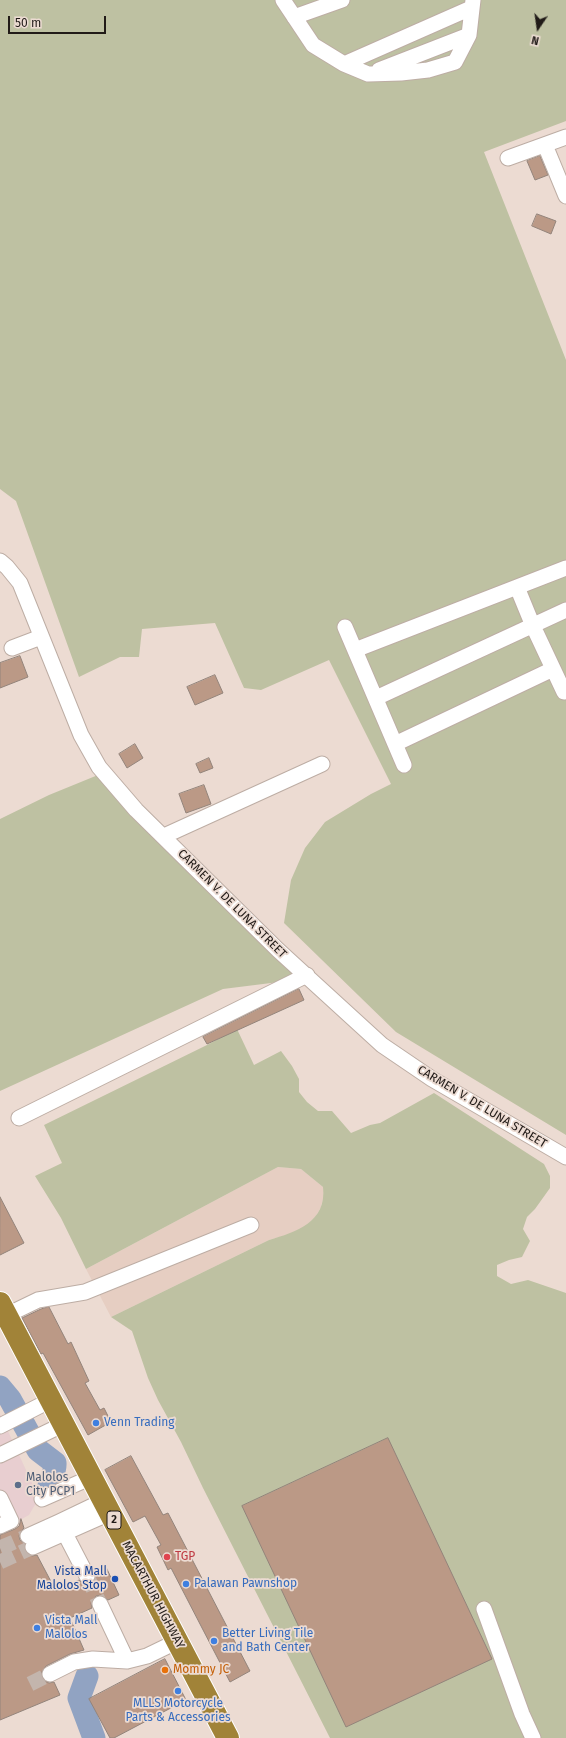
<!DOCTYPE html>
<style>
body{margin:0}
#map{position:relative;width:566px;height:1738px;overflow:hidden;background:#ecdbd2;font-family:"Fira Sans",sans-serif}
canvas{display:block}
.north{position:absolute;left:518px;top:8px;width:40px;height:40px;-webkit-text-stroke:3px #ecdbd2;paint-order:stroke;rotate:193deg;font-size:11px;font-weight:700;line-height:16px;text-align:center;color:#211b18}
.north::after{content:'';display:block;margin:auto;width:14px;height:18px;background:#211b18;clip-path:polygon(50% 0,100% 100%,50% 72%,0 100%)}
.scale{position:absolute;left:8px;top:16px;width:98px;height:18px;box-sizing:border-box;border:2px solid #211b18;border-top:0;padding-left:5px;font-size:12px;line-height:14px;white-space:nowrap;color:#211b18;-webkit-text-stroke:3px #ecdbd2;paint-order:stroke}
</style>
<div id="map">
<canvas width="566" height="1738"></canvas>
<div class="north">N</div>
<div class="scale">50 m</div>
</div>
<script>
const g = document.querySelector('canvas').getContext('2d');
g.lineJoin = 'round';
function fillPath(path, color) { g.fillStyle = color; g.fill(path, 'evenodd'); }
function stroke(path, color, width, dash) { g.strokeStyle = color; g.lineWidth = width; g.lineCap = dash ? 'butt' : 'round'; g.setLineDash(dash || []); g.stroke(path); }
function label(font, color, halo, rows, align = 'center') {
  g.font = font + ' "Fira Sans",sans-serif'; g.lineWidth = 3.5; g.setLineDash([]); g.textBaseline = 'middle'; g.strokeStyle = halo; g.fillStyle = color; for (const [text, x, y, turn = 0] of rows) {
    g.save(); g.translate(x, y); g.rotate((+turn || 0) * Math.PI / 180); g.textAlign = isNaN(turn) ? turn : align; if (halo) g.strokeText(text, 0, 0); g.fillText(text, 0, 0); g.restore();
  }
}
fillPath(new Path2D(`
 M0,1414L39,1498L29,1515L0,1531Z`), '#e8ced0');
fillPath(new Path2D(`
 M278,1167L301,1169L323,1187L324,1195L321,1207L316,1216L305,1227L290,1234L269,1240L111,1317L86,1269Z`), '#e6cec2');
fillPath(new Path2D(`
 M0,0H566V121L484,152L566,360V1135L396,1032L284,923L291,880L305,848L325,822L371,794L391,784L329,660L261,690L244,688L215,623L142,629L139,657H120L79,677L16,501L0,489Z
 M98,775L297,970L279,982L223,989L0,1091V819L49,795Z
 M237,1029L254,1065L281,1051L292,1066L299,1079V1092L307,1102L318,1111H332L351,1133L370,1125L380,1123L434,1093L544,1164L550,1176V1188L535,1209L527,1217L523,1229L530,1241L522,1257L509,1260L497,1265V1276L511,1284L528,1280L566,1293V1738H330L203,1488L181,1442L158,1400L148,1378L132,1331L111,1317L269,1240C296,1232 327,1222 323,1187L301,1169L278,1167L86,1269L61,1218L35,1176L62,1163L44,1125L207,1045Z`), '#bec1a2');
stroke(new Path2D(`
 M0,1387L10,1399L38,1450L55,1463C56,1471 50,1478 49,1486
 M87,1676L79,1698L94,1738`), '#91a3c2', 23);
const building = new Path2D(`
 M540,156L548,175L535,180L527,161Z
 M537,214L556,221L551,234L532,226Z
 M20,656L28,677L0,688V663Z
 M215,675L223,693L195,705L187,687Z
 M135,744L143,758L127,768L119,754Z
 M209,758L213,768L200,773L196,764Z
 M204,785L211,804L186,813L179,794Z
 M299,989L304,1000L207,1044L203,1037Z
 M0,1197L24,1243L0,1255Z
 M49,1307L68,1344L71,1342L89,1381L85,1383L100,1410L104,1408L111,1422L88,1435L43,1353L41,1354L22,1318L41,1309Z
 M388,1438L492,1659L346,1727L242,1506Z
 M131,1456L163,1515L168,1513L250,1671L230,1682L171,1568L168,1570L157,1547L161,1545L145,1516L133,1522L105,1470Z
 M21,1519L24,1528L21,1531L19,1536L20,1540L25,1544V1551L32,1556L37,1555L56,1591L79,1580L83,1584H91L95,1580V1572L106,1567L119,1595L108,1600L101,1595L96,1596L91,1603L92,1608L70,1618L84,1650L70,1654L46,1666L41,1673L45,1681L49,1683L54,1682L60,1695L0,1720V1535L15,1529L19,1526Z
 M165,1659L186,1700L114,1738H110L89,1699Z`);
fillPath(building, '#bb9986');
stroke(building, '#93847b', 1);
stroke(new Path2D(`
 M0,1548L28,1536
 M0,1562L33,1547
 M87,1576L100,1604
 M30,1684L50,1674`), '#c3b5ad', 15, [15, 8]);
const minor = new Path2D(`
 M283,0L313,45L344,64L368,74L401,73L428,70L455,62L469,35L473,0
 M294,17L342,0
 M344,64L471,8
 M379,70L469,35
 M545,145L566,196
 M508,158L566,137
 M0,561L7,567L20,583L81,735L99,767L136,810L278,950L382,1045L432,1079L566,1157
 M517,587L533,626L564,692
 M345,627L395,744L553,669
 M12,648L41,637
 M355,650L566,568
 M376,698L566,610
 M395,744L404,765
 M164,836L322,764
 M19,1118L307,975
 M7,1315L38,1300L85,1292L251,1225
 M0,1426L51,1400
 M0,1455L64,1424
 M0,1498L11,1521L0,1526
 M42,1499L92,1477
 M60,1524L87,1576
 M28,1536L59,1522L103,1501
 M33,1547L110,1513
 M100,1604L127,1661
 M484,1609L522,1714L533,1738
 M50,1674L74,1662L93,1659L127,1661L147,1656L178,1641`);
const highway = new Path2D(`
 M0,1303L228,1738`);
stroke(minor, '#bdada4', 17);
stroke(highway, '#fff', 24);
stroke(minor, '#fff', 15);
stroke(highway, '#a18338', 22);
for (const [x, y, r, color] of [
 [96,1423,4,"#3f7fe0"],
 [18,1485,4,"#5c6f8a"],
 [167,1557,4,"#e0444e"],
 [115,1579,4,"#1a4fb4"],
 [186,1584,4,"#3f7fe0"],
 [37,1628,4,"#3f7fe0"],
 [214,1641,4,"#3f7fe0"],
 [165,1670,4,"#e8710a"],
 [178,1691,4,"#3f7fe0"]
]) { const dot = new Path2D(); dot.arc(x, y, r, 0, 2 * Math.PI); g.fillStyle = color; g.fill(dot); stroke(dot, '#ecdbd2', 1.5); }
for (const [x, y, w] of [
 [114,1520,14]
]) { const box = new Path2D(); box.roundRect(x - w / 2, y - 9, w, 18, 3); g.fillStyle = '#ecdbd2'; g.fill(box); stroke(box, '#211b18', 1); }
label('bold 11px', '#211b18', null, [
 ["2",114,1520]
]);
label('12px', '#211b18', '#ecdbd2', [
 ["CARMEN V. DE LUNA STREET",232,904,45],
 ["CARMEN V. DE LUNA STREET",482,1107,31],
 ["MACARTHUR HIGHWAY",153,1595,62]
]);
label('12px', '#366cbe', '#ecdbd2', [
 ["Venn Trading",104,1423],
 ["Palawan Pawnshop",194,1584],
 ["Vista Mall",45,1621],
 ["Malolos",45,1635],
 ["Better Living Tile",222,1634],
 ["and Bath Center",222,1648],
 ["MLLS Motorcycle",178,1704,"center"],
 ["Parts & Accessories",178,1718,"center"]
], 'left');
label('12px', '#4e5e75', '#ecdbd2', [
 ["Malolos",26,1478],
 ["City PCP1",26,1492]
], 'left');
label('12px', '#be3a42', '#ecdbd2', [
 ["TGP",175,1557]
], 'left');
label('12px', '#164399', '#ecdbd2', [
 ["Vista Mall",107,1572],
 ["Malolos Stop",107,1586]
], 'right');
label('12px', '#c56008', '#ecdbd2', [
 ["Mommy JC",173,1670]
], 'left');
</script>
